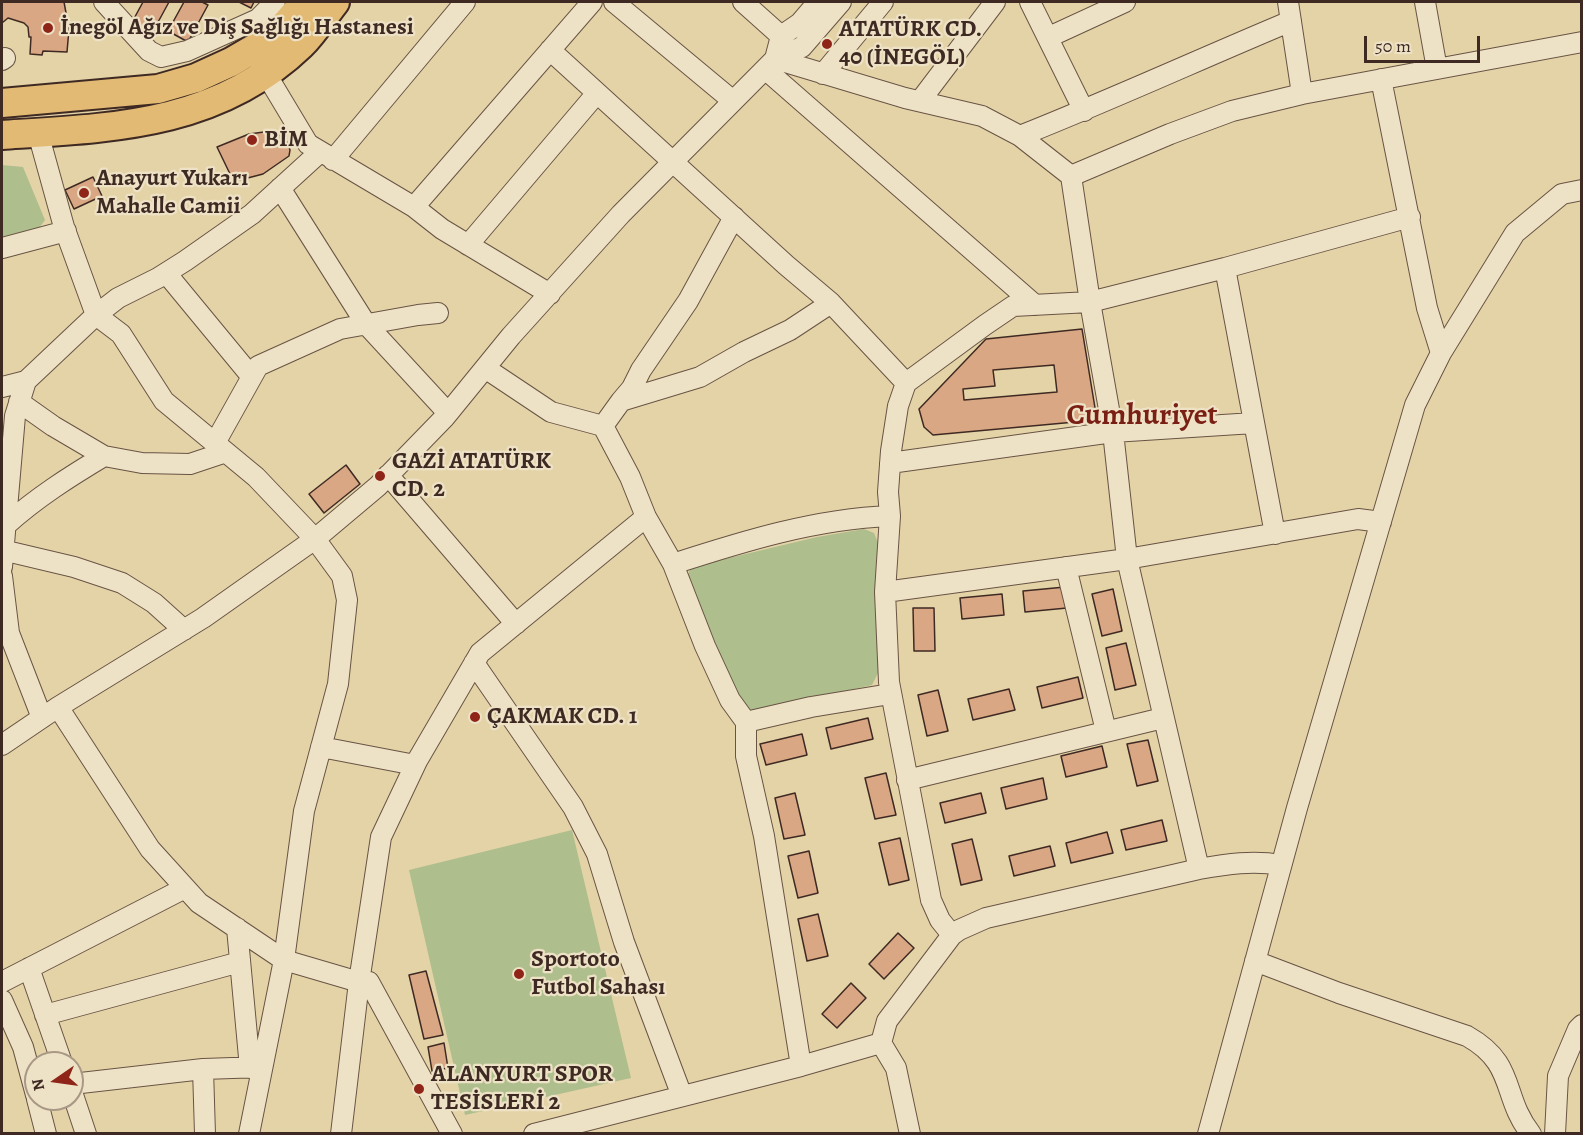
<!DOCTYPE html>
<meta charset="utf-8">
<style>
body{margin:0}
#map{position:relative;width:1583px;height:1135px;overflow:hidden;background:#e5d3a8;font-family:Alegreya,serif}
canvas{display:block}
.frame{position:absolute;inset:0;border:3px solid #3e2a23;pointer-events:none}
.north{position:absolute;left:24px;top:1051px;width:60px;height:60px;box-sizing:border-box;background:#eee2c6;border:2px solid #a89885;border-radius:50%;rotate:257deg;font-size:16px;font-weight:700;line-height:24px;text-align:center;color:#3e2a23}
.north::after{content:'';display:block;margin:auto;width:21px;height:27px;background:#8f2418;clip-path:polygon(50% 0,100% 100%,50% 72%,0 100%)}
.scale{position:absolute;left:1364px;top:36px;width:116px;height:27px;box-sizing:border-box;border:3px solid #3e2a23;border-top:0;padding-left:8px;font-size:18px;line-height:21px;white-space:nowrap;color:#3e2a23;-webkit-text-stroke:4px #eee2c6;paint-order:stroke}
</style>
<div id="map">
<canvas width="1583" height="1135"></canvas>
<div class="frame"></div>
<div class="north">N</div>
<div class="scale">50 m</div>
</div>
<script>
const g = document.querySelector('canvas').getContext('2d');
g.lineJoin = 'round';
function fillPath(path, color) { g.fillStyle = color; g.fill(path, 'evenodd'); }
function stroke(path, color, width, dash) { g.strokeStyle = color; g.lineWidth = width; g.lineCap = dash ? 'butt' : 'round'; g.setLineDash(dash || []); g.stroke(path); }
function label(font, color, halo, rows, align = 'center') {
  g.font = font + ' Alegreya,serif'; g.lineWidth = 4.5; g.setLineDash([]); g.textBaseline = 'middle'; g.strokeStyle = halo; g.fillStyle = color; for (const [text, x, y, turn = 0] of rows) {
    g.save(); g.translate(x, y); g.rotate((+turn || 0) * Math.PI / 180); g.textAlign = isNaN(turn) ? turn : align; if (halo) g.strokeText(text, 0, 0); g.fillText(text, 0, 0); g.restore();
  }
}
fillPath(new Path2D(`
 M2,165L23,167L45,220L39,228L2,237Z
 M864,529L874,533L878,543L883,663L872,685L754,712L741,709L684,584L691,567L817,537Z
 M572,830L631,1078L465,1115L409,870Z`), '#aebe8c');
const building = new Path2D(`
 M2,2H64L69,29L67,52L43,51L42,55L30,54L31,37H29L28,27L24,23L8,18L2,23Z
 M143,2H169L151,35L131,24Z
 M184,2H202L208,5L188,42L168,31Z
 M239,2H254L251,8Z
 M264,132L277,133L287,142L290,150L289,156L263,174L240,180L231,176L217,147L249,134Z
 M93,177L102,196L74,209L65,190Z
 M1082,329L1097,420L933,435L924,427L919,409L986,339ZM1054,365L1057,392L964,400L963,389L995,386L993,370Z
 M346,465L360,484L324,513L309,494Z
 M1065,587L1067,608L1025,612L1023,591Z
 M1113,589L1122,631L1102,636L1092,594Z
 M1002,594L1004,615L962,619L960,598Z
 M913,608H934L935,651H914Z
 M1126,643L1136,685L1115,690L1106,648Z
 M1078,677L1083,698L1042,708L1037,687Z
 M1009,689L1015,710L973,720L968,699Z
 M938,690L948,731L927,736L918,695Z
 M868,718L873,739L831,749L826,728Z
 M802,734L807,755L766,765L760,744Z
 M1148,740L1158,781L1137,786L1127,744Z
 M1102,746L1107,767L1066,777L1061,756Z
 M886,773L896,815L875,819L865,778Z
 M1043,778L1047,799L1006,809L1001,788Z
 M795,793L805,835L784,839L775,798Z
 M981,793L986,813L945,823L940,803Z
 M1162,820L1167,841L1126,850L1121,830Z
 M1107,832L1113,853L1071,863L1066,843Z
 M900,838L909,880L889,885L879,843Z
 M972,839L982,880L961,885L952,844Z
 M1050,846L1055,866L1014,876L1009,856Z
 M809,851L818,893L798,898L788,856Z
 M818,914L828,956L807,961L798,919Z
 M898,933L914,948L884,979L869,964Z
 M426,971L443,1035L424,1039L409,975Z
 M851,983L866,998L837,1028L822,1014Z
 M444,1043L448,1068L432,1071L428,1047Z`);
fillPath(building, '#d9a783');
stroke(building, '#3e2a23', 1.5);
const minor = new Path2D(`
 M104,2L149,51L161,57L187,51L258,19L275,2
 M614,2L733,101
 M743,2L781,36
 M1030,2L1084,111
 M1288,2L1302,94
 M1425,2L1437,69
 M1049,37L1125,2
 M550,50L786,265L831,303L906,383
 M775,59L905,98L982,116L1020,136L1071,176L1090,302L1113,432L1127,559L1199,869
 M775,59L781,36L800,23L818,2
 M2,60L5,58
 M765,69L1035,305
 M266,74L308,144L414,207L442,229L550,294
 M823,74L883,2
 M1381,79L1427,308L1441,353
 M920,101L995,2
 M38,133L64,227L96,315L121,334L164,401L256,477L315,539L342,576L347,600L338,684L304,811L284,960L249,1134
 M1020,136C1111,100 1200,59 1291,21
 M333,160L465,2
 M1071,176L1170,134L1232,111L1302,94L1582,42
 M280,188L366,324L448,413
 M414,207L592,2
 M468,245L597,93
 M2,248L66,231
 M1225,268L1275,534
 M166,273L251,376
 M485,368L551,412L603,426L630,477L646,517L673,564L705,646L730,700L746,722L811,707L890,694
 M2,387L26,381
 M621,401L632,388L641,370L688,301L734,217
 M19,402L53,426L104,456L142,463L190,464L226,452
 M603,426L621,401L700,377L744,352L790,330L831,303
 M215,443L258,366L340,329L418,315L438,313
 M890,463L1113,432L1254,423
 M388,475L516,624
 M6,525C36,498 69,477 104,456
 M2,550L74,567L122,583L154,603L184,630
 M673,564C744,541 815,519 890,516
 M2,567L15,416L26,381L96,315L118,298L158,278L185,261L252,214L320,152
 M1066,567L1106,731
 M2,576L9,633L42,718
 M885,592L1127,559L1358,519L1381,522
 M474,663L573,807L597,854L624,942L682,1096
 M58,707L150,849L199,903L284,960L359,982H369L452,1134
 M746,722V756L764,836L801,1066
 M2,745L58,707L203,618L315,539L378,486L445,417L511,336L621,214L775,59L802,47L841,2
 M321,747L415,765
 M907,780L1163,718
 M237,928L250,1068
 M952,935L940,920L931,900L889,682L885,592L890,516L888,492L891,451L898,406L906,383L985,325L1013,306L1090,302L1225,268L1410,217
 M1255,961L1339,993L1467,1036C1517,1064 1501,1096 1531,1134
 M29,968L62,1063
 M2,982L185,888
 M2,1000L23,1047L36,1095
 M45,1015L240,962
 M203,1069L205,1134
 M72,1084L203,1069L262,1067
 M72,1092L86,1134
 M37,1099L46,1134
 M341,1134L359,982L381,837L417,761L480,653L646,517
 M534,1134L801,1066L881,1043
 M910,1134L896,1068L881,1043L887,1021L952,935L959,930L986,918L1199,869C1227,864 1253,860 1281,865
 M1208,1134L1297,808L1415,405L1441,353L1515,233L1562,194L1582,190
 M1555,1134L1558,1076L1578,1029L1582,1025`);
const highway = new Path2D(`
 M2,103L158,89L196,78L231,62L262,44L286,24L305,2
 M2,135C111,128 217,126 301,45C314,32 324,16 335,2`);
stroke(minor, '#685444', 22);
stroke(highway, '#3e2a23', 32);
stroke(minor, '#eee2c6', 20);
stroke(highway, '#e2ba74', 28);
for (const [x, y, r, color] of [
 [48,28,6,"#8f2418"],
 [827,44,6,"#8f2418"],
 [252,140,6,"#8f2418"],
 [84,193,6,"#8f2418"],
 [380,476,6,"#8f2418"],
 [475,717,6,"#8f2418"],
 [519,974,6,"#8f2418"],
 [419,1089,6,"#8f2418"]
]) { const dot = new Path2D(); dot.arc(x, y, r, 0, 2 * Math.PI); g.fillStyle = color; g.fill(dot); stroke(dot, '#eee2c6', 2); }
label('bold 24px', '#3e2a23', '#eee2c6', [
 ["İnegöl Ağız ve Diş Sağlığı Hastanesi",60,28],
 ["ATATÜRK CD.",839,30],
 ["40 (İNEGÖL)",839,58],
 ["BİM",264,140],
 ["Anayurt Yukarı",96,179],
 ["Mahalle Camii",96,207],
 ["GAZİ ATATÜRK",392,462],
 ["CD. 2",392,490],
 ["ÇAKMAK CD. 1",487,717],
 ["Sportoto",531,960],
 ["Futbol Sahası",531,988],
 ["ALANYURT SPOR",431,1075],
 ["TESİSLERİ 2",431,1103]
], 'left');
label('bold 30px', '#7a1f14', '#eee2c6', [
 ["Cumhuriyet",1142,417]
]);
</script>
